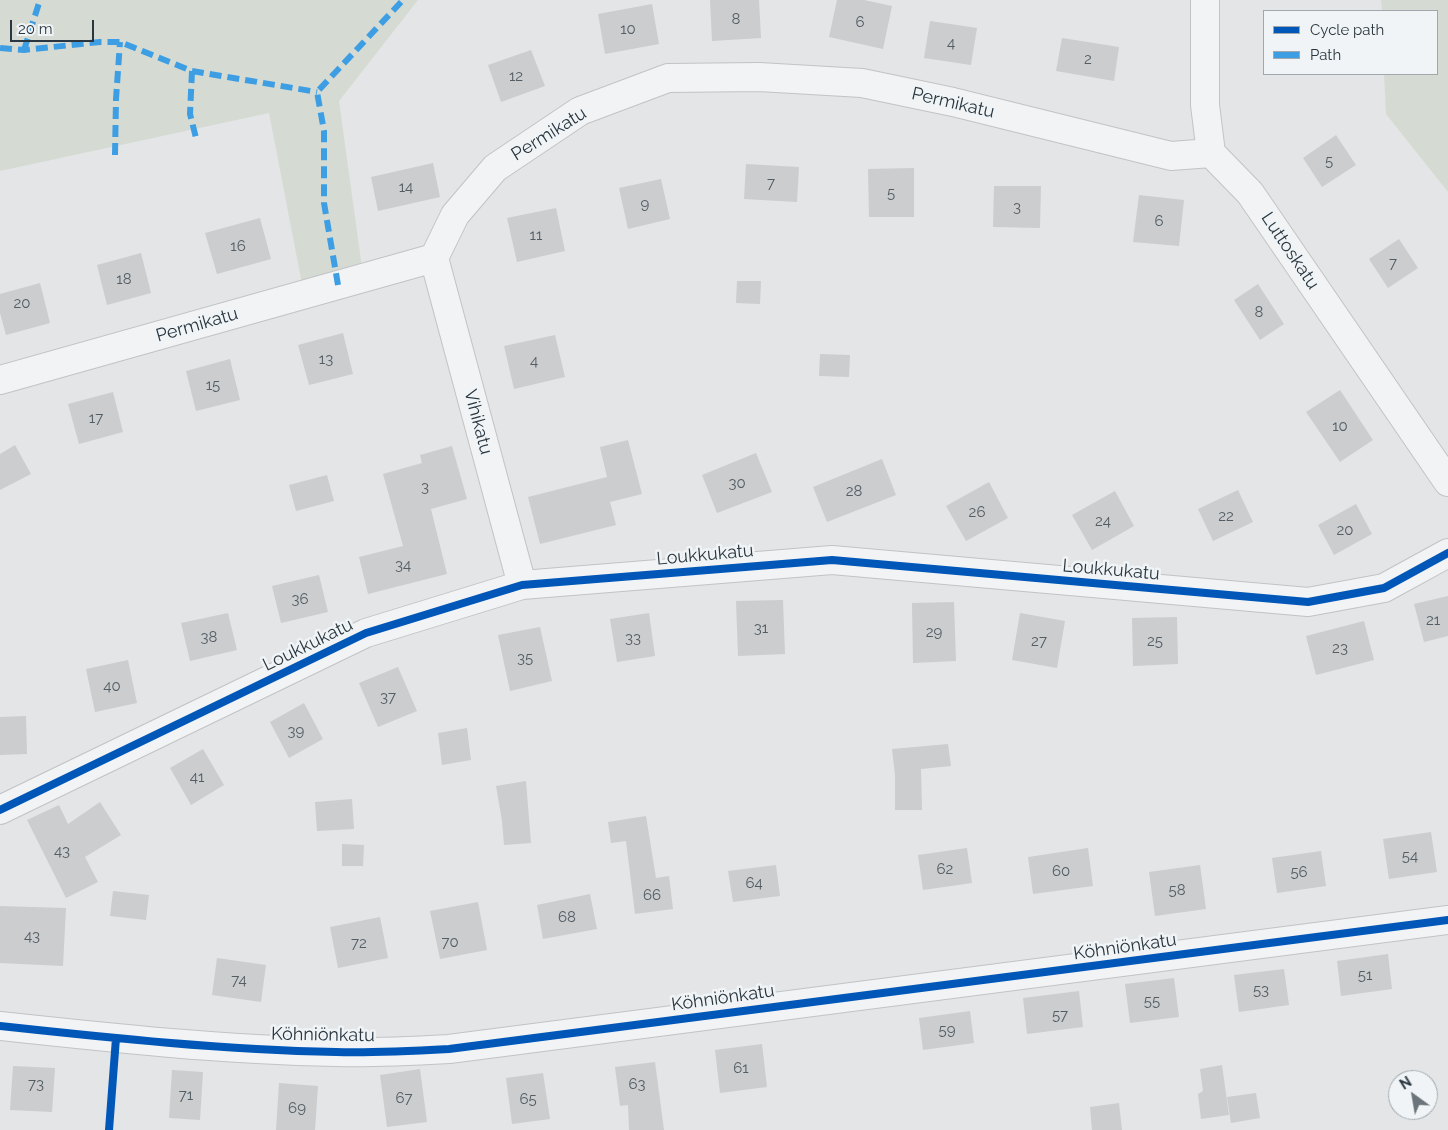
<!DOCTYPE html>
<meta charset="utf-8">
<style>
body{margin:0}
#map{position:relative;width:1448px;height:1130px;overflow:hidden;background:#e3e5e7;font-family:Raleway,sans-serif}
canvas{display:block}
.legend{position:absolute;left:1263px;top:10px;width:175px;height:65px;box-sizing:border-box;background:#f0f4f6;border:1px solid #a1a8ad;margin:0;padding:6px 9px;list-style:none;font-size:15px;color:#2a3740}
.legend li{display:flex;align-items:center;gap:10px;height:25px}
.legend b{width:25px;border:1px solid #a1a8ad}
.north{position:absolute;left:1388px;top:1070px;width:50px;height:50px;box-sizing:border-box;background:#f0f4f6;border:1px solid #a1a8ad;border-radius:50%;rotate:328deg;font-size:14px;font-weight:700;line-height:20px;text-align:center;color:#2a3740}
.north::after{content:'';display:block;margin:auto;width:18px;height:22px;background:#6b747a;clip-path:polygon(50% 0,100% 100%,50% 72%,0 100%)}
.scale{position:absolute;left:10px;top:20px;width:84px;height:22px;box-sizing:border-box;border:2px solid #2a3740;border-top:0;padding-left:6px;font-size:15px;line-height:18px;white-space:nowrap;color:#2a3740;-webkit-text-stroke:4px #f0f4f6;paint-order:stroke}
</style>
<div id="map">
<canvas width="1448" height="1130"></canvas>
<ul class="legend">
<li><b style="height:6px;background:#0057b8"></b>Cycle path</li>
<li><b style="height:6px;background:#3d9ee3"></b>Path</li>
</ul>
<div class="north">N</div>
<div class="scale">20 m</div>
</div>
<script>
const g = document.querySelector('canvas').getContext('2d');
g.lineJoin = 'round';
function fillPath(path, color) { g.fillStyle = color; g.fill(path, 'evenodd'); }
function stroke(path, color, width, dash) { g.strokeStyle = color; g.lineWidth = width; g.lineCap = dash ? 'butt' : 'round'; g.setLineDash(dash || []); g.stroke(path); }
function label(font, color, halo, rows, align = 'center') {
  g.font = font + ' Raleway,sans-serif'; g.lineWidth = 5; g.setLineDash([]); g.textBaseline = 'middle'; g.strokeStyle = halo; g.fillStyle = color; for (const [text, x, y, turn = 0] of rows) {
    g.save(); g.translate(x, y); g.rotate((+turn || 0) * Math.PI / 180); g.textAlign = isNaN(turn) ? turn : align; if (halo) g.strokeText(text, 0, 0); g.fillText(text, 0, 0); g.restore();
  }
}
fillPath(new Path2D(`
 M0,0H418L339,101L362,268L302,284L269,113L0,171Z
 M1381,0H1448V192L1386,114L1384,74H1437V11H1382Z`), '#d5dbd3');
fillPath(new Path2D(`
 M710,0H759L761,38L712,41Z
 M837,0H864L892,6L883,49L829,37Z
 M652,4L659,44L605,54L598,14Z
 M930,21L977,28L971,65L924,58Z
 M1062,38L1119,47L1114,81L1056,71Z
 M531,50L545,86L501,102L488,65Z
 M1336,135L1356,165L1322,187L1303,158Z
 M433,163L440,197L378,211L371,177Z
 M746,164L799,167L797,202L744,199Z
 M914,168V217H869L868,169Z
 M661,179L670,219L628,229L619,188Z
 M994,186H1041L1040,228L993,227Z
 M1139,195L1184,200L1179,246L1133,242Z
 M556,208L565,251L517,262L507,218Z
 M260,218L271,259L217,274L205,233Z
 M1399,239L1418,268L1388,288L1369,259Z
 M141,253L151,293L107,305L97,265Z
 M737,281H761L760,304L736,303Z
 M40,283L50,323L6,335L0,313V294Z
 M1258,284L1284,324L1260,340L1234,300Z
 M343,333L353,374L309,385L298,345Z
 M555,335L565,377L514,389L504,346Z
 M820,354L850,355L849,377L819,376Z
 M230,359L240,400L196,411L186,371Z
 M1340,390L1373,440L1340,462L1306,412Z
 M113,392L123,432L79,444L68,404Z
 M628,440L642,494L610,502L616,525L540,544L528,497L607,477L600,447Z
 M15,445L31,474L0,490V454Z
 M452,446L467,499L431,509L447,574L368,594L359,557L403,546L383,474L422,463L420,455Z
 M756,453L772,492L717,513L702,475Z
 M882,459L896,495L827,522L813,487Z
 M327,475L334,501L296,511L289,485Z
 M989,482L1008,518L966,541L946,506Z
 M1238,490L1253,522L1213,541L1198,509Z
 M1115,491L1134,526L1092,550L1072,515Z
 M1356,504L1372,534L1334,555L1318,525Z
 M319,575L328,612L281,623L272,586Z
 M1448,596V636L1424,642L1414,604Z
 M783,600L785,654L738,656L736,601Z
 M954,602L956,661L913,663L912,603Z
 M228,613L237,650L190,661L181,623Z
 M649,613L655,656L617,662L610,619Z
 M1020,613L1065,621L1057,668L1012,660Z
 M1177,617L1178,664L1133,666L1132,618Z
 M1364,621L1374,660L1316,675L1306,636Z
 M540,627L552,681L510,691L498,635Z
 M128,660L137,703L95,712L86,669Z
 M398,667L417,711L378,727L359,683Z
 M304,703L323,739L289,758L270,722Z
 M26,716L27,754L0,755V717Z
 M467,728L471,760L442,765L438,733Z
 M948,744L951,766L921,769L922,810H895V775L892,749Z
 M203,749L224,785L191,805L170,768Z
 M526,781L531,843L504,845L502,821L496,786Z
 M352,799L354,829L317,831L315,802Z
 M100,802L121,835L85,857L98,882L66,898L27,820L59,805L68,824Z
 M646,816L656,878L669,876L673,909L635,914L626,841L611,843L608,822Z
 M1431,832L1437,872L1389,879L1383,839Z
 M342,844L364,845L363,866H342Z
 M967,848L972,883L923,890L918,855Z
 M1088,848L1093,886L1033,894L1028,857Z
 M1321,851L1326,886L1277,893L1272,858Z
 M776,865L780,896L733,902L728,871Z
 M1200,865L1206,909L1155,916L1149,872Z
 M113,891L149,895L146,920L110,916Z
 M590,894L597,929L543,939L537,905Z
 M478,902L487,950L440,959L430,911Z
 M0,906L66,908L63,966L0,963Z
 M380,917L388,958L338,968L330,927Z
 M1388,954L1392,989L1341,996L1337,961Z
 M217,958L266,965L261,1002L212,995Z
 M1284,969L1289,1005L1239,1012L1234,975Z
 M1174,978L1179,1017L1130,1023L1125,984Z
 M1079,991L1083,1027L1027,1034L1023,998Z
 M970,1011L974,1043L923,1050L919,1018Z
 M762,1044L767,1087L720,1093L715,1050Z
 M655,1062L664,1130H629L628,1105L620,1106L615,1067Z
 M1222,1065L1229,1115L1201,1119L1198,1094L1203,1091L1200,1069Z
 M13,1066L55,1068L52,1112L10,1110Z
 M420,1069L427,1122L387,1127L380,1075Z
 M172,1070L203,1072L200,1120L169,1118Z
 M543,1073L550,1119L512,1124L506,1078Z
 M279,1083L318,1086L315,1130H276Z
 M1256,1093L1260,1118L1231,1123L1227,1097Z
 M1119,1103L1122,1130H1092L1090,1107Z`), '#cbcdcf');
const street = new Path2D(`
 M1205,0V105L1211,153L1250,193L1448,482
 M434,258L522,585
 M0,380L434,258L455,215L495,168L580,111L668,78L759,77L862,83L953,102L1171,156L1211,153
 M0,810L366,633L522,585L832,560L1308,602L1384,588L1448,553
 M0,1026C111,1038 224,1050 336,1052C373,1053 412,1051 449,1049L1448,920`);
stroke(street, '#c1c3c5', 30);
stroke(street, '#f1f3f4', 28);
stroke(new Path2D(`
 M0,48L24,50L100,42H120L192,71L317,92
 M24,50L40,0
 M192,71L190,114L197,142
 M115,155L116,99L120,42
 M338,285L324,203V131L317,92L403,0`), '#3d9ee3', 6, [12, 6]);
stroke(new Path2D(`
 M0,810L366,633L522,585L832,560L1308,602L1384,588L1448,553
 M0,1026C111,1038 224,1050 336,1052C373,1053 412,1051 449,1049L1448,920
 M109,1130L116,1038`), '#0057b8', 8);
label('15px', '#535d64', null, [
 ["8",736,19],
 ["6",860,22],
 ["10",628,29],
 ["4",951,43],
 ["2",1088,59],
 ["12",516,76],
 ["5",1329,161],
 ["7",771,183],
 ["14",406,187],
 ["5",891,193],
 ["9",645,204],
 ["3",1017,207],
 ["6",1159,221],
 ["11",536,235],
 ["16",238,246],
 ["7",1393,263],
 ["18",124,279],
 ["20",22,303],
 ["8",1259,312],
 ["13",326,359],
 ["4",534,361],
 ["15",213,385],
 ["17",96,418],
 ["10",1340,426],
 ["30",737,483],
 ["3",425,487],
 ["28",854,491],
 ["26",977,512],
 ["22",1226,516],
 ["24",1103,521],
 ["20",1345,530],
 ["34",403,565],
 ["36",300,599],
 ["21",1433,620],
 ["31",761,628],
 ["29",934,632],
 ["38",209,637],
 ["33",633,638],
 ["27",1039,641],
 ["25",1155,641],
 ["23",1340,648],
 ["35",525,658],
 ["40",112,686],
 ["37",388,697],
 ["39",296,731],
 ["41",197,777],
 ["43",62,851],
 ["54",1410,856],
 ["62",945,869],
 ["60",1061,871],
 ["56",1299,872],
 ["64",754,883],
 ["58",1177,890],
 ["66",652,895],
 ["68",567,917],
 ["43",32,936],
 ["70",450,942],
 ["72",359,943],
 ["51",1365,975],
 ["74",239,980],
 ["53",1261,990],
 ["55",1152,1001],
 ["57",1060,1015],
 ["59",947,1030],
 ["61",741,1068],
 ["73",36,1084],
 ["63",637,1084],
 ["71",186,1095],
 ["67",404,1098],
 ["65",528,1099],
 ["69",297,1108]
]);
label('18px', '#2a3740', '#f0f4f6', [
 ["Permikatu",953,103,13],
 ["Permikatu",549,134,-32],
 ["Luttoskatu",1290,251,56],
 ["Permikatu",197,325,-16],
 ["Vihikatu",478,422,75],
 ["Loukkukatu",705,555,-5],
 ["Loukkukatu",1111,570,5],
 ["Loukkukatu",308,645,-26],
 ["Köhniönkatu",1125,947,-8],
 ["Köhniönkatu",723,998,-8],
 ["Köhniönkatu",323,1035,1]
]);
</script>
